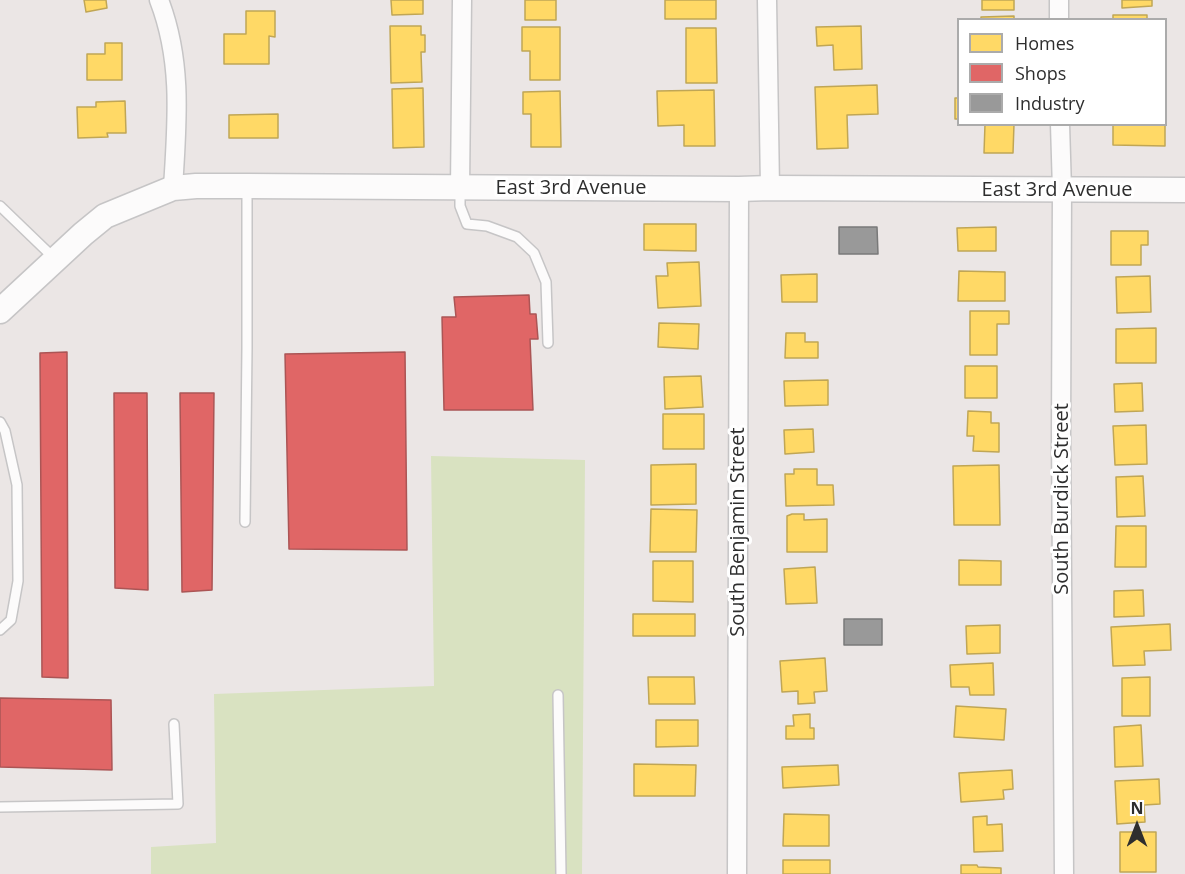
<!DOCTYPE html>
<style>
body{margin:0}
#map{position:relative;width:1185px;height:874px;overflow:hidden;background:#ebe6e5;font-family:"Open Sans",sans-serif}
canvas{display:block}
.legend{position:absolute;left:957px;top:18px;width:210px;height:108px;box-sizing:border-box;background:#fff;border:2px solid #ababab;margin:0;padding:8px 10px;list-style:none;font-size:18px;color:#2e2e2e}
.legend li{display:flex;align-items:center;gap:12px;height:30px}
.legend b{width:30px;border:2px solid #ababab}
.north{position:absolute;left:1107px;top:796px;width:60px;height:60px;-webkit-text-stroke:4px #fff;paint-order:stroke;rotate:0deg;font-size:16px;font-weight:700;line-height:24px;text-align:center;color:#2e2e2e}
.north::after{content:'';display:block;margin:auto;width:21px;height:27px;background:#2e2e2e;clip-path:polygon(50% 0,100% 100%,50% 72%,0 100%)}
</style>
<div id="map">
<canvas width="1185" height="874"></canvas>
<ul class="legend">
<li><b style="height:16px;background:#ffd966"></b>Homes</li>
<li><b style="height:16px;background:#e06666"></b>Shops</li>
<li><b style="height:16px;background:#999"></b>Industry</li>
</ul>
<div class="north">N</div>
</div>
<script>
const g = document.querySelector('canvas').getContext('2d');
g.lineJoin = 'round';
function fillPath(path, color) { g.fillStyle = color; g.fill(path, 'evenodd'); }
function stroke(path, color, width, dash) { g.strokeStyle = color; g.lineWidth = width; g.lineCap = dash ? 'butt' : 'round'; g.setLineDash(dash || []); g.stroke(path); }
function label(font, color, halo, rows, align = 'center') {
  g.font = font + ' "Open Sans",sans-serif'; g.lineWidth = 6; g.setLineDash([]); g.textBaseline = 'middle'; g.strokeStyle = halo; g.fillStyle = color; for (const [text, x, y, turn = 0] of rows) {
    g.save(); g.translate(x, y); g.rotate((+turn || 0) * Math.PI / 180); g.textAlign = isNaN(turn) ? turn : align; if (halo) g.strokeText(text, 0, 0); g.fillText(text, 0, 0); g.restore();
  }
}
fillPath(new Path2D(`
 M431,456L585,460L582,874H151V847L216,843L214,694L434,686Z`), '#d9e2c1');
const homes = new Path2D(`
 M84,0H106L107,8L86,12Z
 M391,0H423V14L392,15Z
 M525,0H556V20H525Z
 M665,0H716V19H665Z
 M982,0H1014V10H982Z
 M1122,0H1152V6L1122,8Z
 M246,11H275V37L269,36V64H224V34H246Z
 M1113,15H1147V20H1113Z
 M1014,16V20H981V17Z
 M390,26H421V35H425V52H421L422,82L391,83Z
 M861,26L862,69L834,70L833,45L817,46L816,27Z
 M522,27H560V80H530V51H522Z
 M686,28H716L717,83H686Z
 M105,43H122V80H87V54H105Z
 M877,85L878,114L847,115L848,148L817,149L815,87Z
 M423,88L424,147L393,148L392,89Z
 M714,90L715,146H684V125L658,126L657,91Z
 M560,91L561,147H531V114H523V92Z
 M955,98H958V119H955Z
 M125,101L126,133H107L108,137L78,138L77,107H96V102Z
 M278,114V138H229V115Z
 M985,124H1014L1013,153H984Z
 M1113,124H1165V146L1113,145Z
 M644,224H696V251L644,250Z
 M996,227V251H958L957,228Z
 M1111,231H1148V245H1141V265H1111Z
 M699,262L701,306L658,308L656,276H668L667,263Z
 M959,271L1005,272V301H958Z
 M817,274V302H782L781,275Z
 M1150,276L1151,312L1117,313L1116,277Z
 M970,311H1009V324H997V355H970Z
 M659,323L699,324L698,349L658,347Z
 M1156,328V363H1116V329Z
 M786,333H805V342H818V358H785Z
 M965,366H997V398H965Z
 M701,376L703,407L665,409L664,377Z
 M828,380V405L785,406L784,381Z
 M1142,383L1143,411L1115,412L1114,384Z
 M968,411L991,412V423H999V452L973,451L974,436H967Z
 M663,414H704V449H663Z
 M1146,425L1147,464L1115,465L1113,426Z
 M813,429L814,452L785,454L784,430Z
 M696,464V504L651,505V465Z
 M999,465L1000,525H954L953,466Z
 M794,469H817V485H833L834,505L786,506L785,474H794Z
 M1143,476L1145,516L1117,517L1116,477Z
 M651,509L697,510L696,552H650Z
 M792,514H804V520L827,519V552H787V516Z
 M1116,526H1146V567H1115Z
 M959,560L1001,561V585H959Z
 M653,561H693V602L653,601Z
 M815,567L817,603L786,604L784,569Z
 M1143,590L1144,616L1114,617V591Z
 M633,614H695V636H633Z
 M1170,624L1171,650L1144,651L1145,665L1113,666L1111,627Z
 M1000,625V653L967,654L966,626Z
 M825,658L827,691L814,692L815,703L798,704V691L782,692L780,661Z
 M993,663L994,695H970L969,687H951L950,665Z
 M648,677H694L695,704H649Z
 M1150,677V716H1122V678Z
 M956,706L1006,709L1004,740L954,737Z
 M810,714V728H814V739H786V726H794L793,715Z
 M656,720H698V746L656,747Z
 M1141,725L1143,766L1115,767L1114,727Z
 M634,764L696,765L695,796H634Z
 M838,765L839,785L783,788L782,767Z
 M1012,770L1013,789L1003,790L1004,799L961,802L959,773Z
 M1159,779L1160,804L1144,805L1145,822L1117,824L1115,781Z
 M784,814L829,815V846H783Z
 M987,816V825L1002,824L1003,851L974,852L973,817Z
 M1120,832H1156V872H1120Z
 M783,860H830V874H783Z
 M961,865H977L978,867L1001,868V874H961Z`);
fillPath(homes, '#ffd966');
stroke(homes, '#c0a655', 1.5);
const shops = new Path2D(`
 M529,295L530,314H536L538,339H530L533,410H444L442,317H456L454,297Z
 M67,352L68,678L42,677L40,353Z
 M405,352L407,550L289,549L285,354Z
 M114,393H147L148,590L115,588Z
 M180,393H214L212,590L182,592Z
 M0,698L111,700L112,770L0,767Z`);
fillPath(shops, '#e06666');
stroke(shops, '#ab5555', 1.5);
const industry = new Path2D(`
 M839,227H877L878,254H839Z
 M844,619H882V645H844Z`);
fillPath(industry, '#999');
stroke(industry, '#797979', 1.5);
const service = new Path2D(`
 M460,188V206L467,224L487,226L517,237L534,253L546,282L548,343
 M0,206L55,259
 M0,422L5,431L17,485L18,581L11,620L0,630
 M245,522L247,348V188
 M558,695L561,874
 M0,807L178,804L174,724`);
const minor = new Path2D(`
 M159,0C183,62 177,123 173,188
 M767,0L770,188
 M1059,0V20
 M1060,124L1062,190L1061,433L1064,874
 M460,188L462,0
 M737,874L739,189`);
const tertiary = new Path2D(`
 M0,311L83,234L105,216L173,188L196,186H247L739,189L770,188L1185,190`);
stroke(service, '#c6c5c6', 12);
stroke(minor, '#c6c5c6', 21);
stroke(tertiary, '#c6c5c6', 27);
stroke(service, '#fcfbfb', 9);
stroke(minor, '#fcfbfb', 18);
stroke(tertiary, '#fcfbfb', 24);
label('20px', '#2e2e2e', '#fff', [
 ["East 3rd Avenue",571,188],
 ["East 3rd Avenue",1057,190],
 ["South Burdick Street",1062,499,-90],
 ["South Benjamin Street",738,532,-90]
]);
</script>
